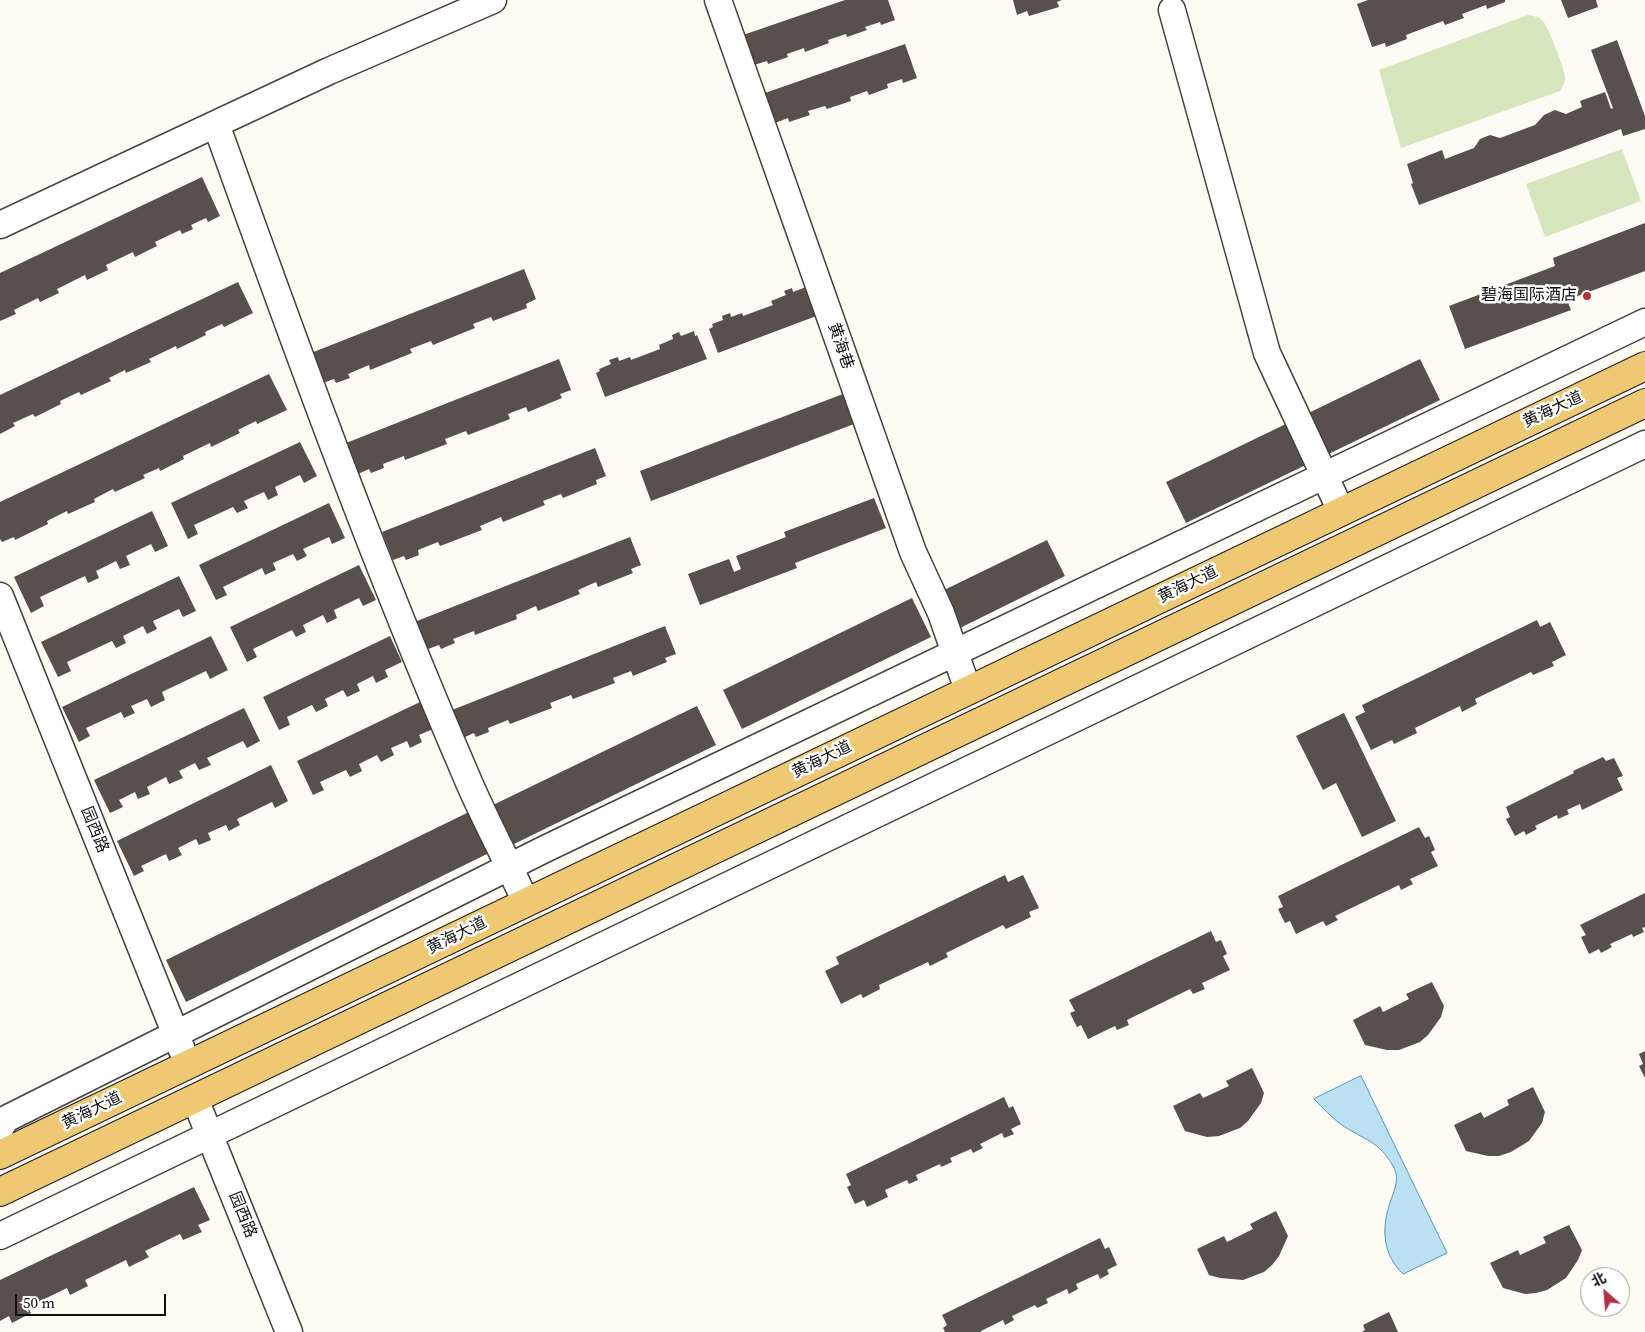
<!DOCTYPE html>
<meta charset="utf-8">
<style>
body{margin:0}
#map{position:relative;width:1645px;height:1332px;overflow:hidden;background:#fefbf2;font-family:"Source Serif 4","Noto Sans SC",serif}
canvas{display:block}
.north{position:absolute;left:1580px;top:1267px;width:50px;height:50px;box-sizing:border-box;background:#fff;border:1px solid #9f9f9f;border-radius:50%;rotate:333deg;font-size:14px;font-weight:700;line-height:20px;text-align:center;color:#0f0f0f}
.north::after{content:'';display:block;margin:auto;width:18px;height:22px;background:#b5313f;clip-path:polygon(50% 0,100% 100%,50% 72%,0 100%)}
.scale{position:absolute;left:15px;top:1294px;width:151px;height:22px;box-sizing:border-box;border:2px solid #0f0f0f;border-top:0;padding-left:6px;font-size:15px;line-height:18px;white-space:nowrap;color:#0f0f0f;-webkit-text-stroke:4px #fff;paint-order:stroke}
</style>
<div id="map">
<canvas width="1645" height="1332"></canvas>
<div class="north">北</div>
<div class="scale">50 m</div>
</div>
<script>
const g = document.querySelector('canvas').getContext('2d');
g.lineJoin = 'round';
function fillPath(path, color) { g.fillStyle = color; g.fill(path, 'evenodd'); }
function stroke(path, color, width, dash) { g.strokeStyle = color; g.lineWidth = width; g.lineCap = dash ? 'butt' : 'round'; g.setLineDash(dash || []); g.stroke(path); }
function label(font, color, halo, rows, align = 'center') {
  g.font = font + ' "Source Serif 4","Noto Sans SC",serif'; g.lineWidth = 5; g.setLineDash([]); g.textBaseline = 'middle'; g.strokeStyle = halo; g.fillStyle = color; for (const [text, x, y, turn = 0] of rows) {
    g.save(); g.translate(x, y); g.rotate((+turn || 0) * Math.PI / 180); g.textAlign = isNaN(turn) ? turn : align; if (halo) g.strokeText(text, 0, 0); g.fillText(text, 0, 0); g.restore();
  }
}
fillPath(new Path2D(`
 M1528,15C1534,16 1539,17 1543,21C1549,28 1563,66 1565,76C1566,82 1563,86 1560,91L1401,148L1379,70Z
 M1622,149L1641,201L1545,237L1526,184Z`), '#d5e6be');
const water = new Path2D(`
 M1361,1076L1447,1253L1403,1274C1384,1256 1381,1231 1389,1206C1393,1192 1401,1180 1393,1166C1379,1141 1364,1140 1342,1125C1332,1118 1323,1108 1314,1099Z`);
fillPath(water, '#bbe0f2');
stroke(water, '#4799c3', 1);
fillPath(new Path2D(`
 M845,0H888L895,20L881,25L880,22L865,27L867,30L847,37L846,34L828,40L829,43L805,52L804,48L787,54L788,57L768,64L767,61L754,65L743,35Z
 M1013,0H1062L1057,2L1059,7L1029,16L1027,11L1017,15Z
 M1368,0H1505V2L1487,9L1486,5L1462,14L1464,18L1445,25L1443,21L1406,35L1407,39L1386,47L1385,43L1372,47L1357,4Z
 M1561,0H1596L1598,7L1568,18Z
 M1617,40L1645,116V129L1623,136L1621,129L1419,205L1411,184L1413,183L1407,164L1442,150L1445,159L1474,148L1480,139L1490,135L1500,138L1535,125L1544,115L1555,110L1566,114L1582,107L1580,101L1605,92L1611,109L1613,108L1591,50Z
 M905,44L917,78L903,83L902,79L887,84L888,88L869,95L867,91L850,97L851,101L827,109L825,106L808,111L810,115L789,122L788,118L775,123L765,93Z
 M202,177L220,216L208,222L206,218L191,225L193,229L182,234L180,230L155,242L157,246L135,257L133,252L106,265L108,270L87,280L85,275L57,289L59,293L40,302L38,298L14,310L16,314L0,321V273Z
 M1645,223V271L1567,300L1571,310L1465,349L1449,306L1555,266L1553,258Z
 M524,269L536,299L526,304L527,308L493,321L491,317L473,324L475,328L433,345L431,341L410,349L412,353L370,370L369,365L348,374L350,378L336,383L334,379L323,383L311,353Z
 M238,282L253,313L224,327L222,324L205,332L206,335L177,349L176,346L149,359L151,362L126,373L125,370L109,378L111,381L81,395L79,392L60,401L61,404L35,417L33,414L13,423L15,426L0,434V395Z
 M806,287L819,315L718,353L709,329L713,327L712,324L723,320L722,316L730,313L731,317L742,313L743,316L773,305L771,301L786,295L784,291L792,288L793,292Z
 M694,331L695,336L697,335L707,359L605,397L596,373L600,371L599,369L611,364L609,360L618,357L619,361L630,357L631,360L660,349L659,345L673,339L672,335L679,332L681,336Z
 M559,359L571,390L560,394L562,398L528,412L526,407L508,414L510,419L468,435L466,431L445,439L447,444L405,460L404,456L383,464L384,468L371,473L369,469L358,474L346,443Z
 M1420,359L1440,400L1186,523L1166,482Z
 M269,374L287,410L257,424L256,421L238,430L240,433L211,447L210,443L183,456L184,459L160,471L159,468L143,475L145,478L115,492L113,489L94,499L95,502L68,514L67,511L47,521L48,524L15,540L14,537L2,542L0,539V502Z
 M843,394L854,424L651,501L640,471Z
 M300,442L317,476L304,483L300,475L275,487L278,495L268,500L264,492L244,501L248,508L237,513L233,507L194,525L198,534L188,539L171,503Z
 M595,448L606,476L596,480L597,484L563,498L561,494L543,501L545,505L503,522L501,517L480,526L482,530L440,546L438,542L418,550L419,555L406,560L404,556L393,560L382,532Z
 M874,498L886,528L795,563L797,568L700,605L688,574L729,559L734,572L741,569L736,556L786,537L784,532Z
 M329,503L345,538L332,544L329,537L303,549L307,556L297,561L293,554L273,563L276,570L265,575L262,568L223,587L227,595L216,600L199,565Z
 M152,511L168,546L155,552L151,544L126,556L130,565L120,569L116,561L96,571L99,578L88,583L85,576L40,597L44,606L31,613L14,577Z
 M630,537L641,565L631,569L633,573L598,587L596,582L578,590L580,594L538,611L536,606L516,615L517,619L475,635L474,631L453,639L455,643L441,649L439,645L428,649L417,621Z
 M1047,540L1065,576L958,629L940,592Z
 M359,565L376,600L363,606L359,598L334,610L337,618L327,623L323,615L303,625L306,632L296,637L292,630L253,649L257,657L247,662L230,627Z
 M179,576L196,611L183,617L179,609L153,621L157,629L147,634L143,626L123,636L126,643L116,648L112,641L67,662L71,671L58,677L41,642Z
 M912,598L931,637L742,729L723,690Z
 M1537,620L1540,627L1550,622L1566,655L1552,662L1554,666L1533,675L1531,672L1475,699L1477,704L1462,712L1460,706L1415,728L1417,733L1394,744L1392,740L1371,750L1355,717L1365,712L1362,705Z
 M665,626L676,654L665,658L667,662L633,676L631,671L613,678L615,683L573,699L571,695L550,703L552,708L510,724L508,720L488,728L489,732L476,737L474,733L463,738L452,710Z
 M211,636L228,670L210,679L206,671L162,692L165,700L151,707L147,699L131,706L135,713L124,718L121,712L86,728L90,736L79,742L62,707Z
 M390,636L402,662L385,670L388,677L376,683L373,676L357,684L360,691L347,697L343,690L325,699L328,706L316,712L312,705L287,717L290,725L279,730L263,697Z
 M420,702L433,729L419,735L422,742L410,748L407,741L391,748L394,755L381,762L377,755L359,764L362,771L350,777L346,770L320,782L324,790L313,795L297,761Z
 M697,706L716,745L512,845L493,805Z
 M244,708L260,741L247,748L243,741L207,758L211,765L199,770L195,763L179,771L183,778L169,784L166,777L147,787L150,794L138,799L135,792L119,800L123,807L110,813L94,780Z
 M1344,713L1396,821L1362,837L1336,783L1323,790L1296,736Z
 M1603,757L1606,761L1614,758L1623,776L1617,778L1623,790L1582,810L1580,804L1567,810L1569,814L1558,819L1557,815L1535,826L1537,829L1526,835L1524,831L1515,836L1506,819L1510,817L1506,807L1574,773L1573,771Z
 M271,765L288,801L275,808L272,802L237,819L240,825L229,831L226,825L208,833L211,840L199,845L196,839L178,848L182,855L169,861L166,854L141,866L144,871L134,876L117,841Z
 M471,811L491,852L186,1002L166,960Z
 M1419,827L1425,838L1429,836L1435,850L1431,852L1438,866L1410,879L1413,884L1401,890L1399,885L1335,916L1338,920L1326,926L1323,921L1296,934L1290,921L1285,923L1278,909L1283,907L1278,896Z
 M1005,875L1008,882L1023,875L1039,908L1029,912L1031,917L1006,929L1003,925L946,953L948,957L930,966L928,962L879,985L880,989L863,998L861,994L841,1004L825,971L839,964L836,957Z
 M1645,893V927L1642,928L1644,932L1633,937L1632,934L1610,944L1612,947L1601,953L1599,949L1589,954L1581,937L1586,935L1580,925Z
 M1211,931L1216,942L1221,940L1227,954L1223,956L1230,970L1202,983L1205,989L1193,994L1190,989L1127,1020L1129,1025L1117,1030L1115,1026L1088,1039L1081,1025L1077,1027L1070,1013L1075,1011L1069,1000Z
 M1432,982L1444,1006L1441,1017L1428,1035L1420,1042L1399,1050H1387L1365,1045L1353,1020L1380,1006L1383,1012L1409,999L1406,994Z
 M1645,1051V1078L1639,1066L1643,1064L1639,1054Z
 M1252,1068L1264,1093L1261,1103L1248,1121L1240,1128L1219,1136L1207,1137L1185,1131L1173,1106L1200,1093L1203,1098L1229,1086L1226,1081Z
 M1533,1087L1545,1112L1542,1123L1529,1141L1511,1152L1499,1156H1488L1466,1151L1454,1125L1481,1112L1484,1118L1509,1105L1507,1100Z
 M1004,1097L1009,1108L1013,1106L1021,1124L1011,1129L1014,1134L1004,1138L1002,1133L980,1144L983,1148L973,1153L971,1149L950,1158L952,1162L941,1167L940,1164L916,1175L918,1180L909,1184L907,1180L885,1190L888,1197L867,1207L864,1200L855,1204L847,1187L851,1185L846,1174Z
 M194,1187L210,1220L198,1225L202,1232L183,1240L180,1234L145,1251L149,1257L129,1267L126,1260L85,1280L88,1286L70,1295L67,1288L28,1307L31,1313L12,1323L9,1316L0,1321V1280Z
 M1276,1211L1288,1236L1279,1256L1272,1265L1264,1272L1243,1280L1220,1278L1209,1275L1197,1249L1224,1236L1227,1242L1253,1229L1250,1224Z
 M1569,1225L1582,1250L1578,1260L1566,1278L1547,1290L1536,1293L1525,1294L1503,1288L1490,1263L1518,1250L1520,1255L1546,1243L1543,1237Z
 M1100,1238L1105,1249L1109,1247L1117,1265L1107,1270L1109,1274L1100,1279L1098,1274L1076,1284L1078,1289L1069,1294L1067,1289L1046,1299L1048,1303L1037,1308L1035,1305L1012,1316L1014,1320L1005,1325L1003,1320L981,1331V1332H945L943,1328L947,1325L942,1315Z
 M1389,1312L1398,1332H1362L1365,1330L1363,1325Z`), '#57504c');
const minor = new Path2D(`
 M718,0L913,552L941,613L968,690
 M1172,10L1267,353L1341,511
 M216,124C294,342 373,560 465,773C483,817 507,859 526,903
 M0,225L329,71L493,0
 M0,596L182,1050
 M195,1099L289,1332
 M0,1128L6,1119L545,849L1645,322
 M0,1236L1645,444`);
const major = new Path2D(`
 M0,1155L1645,366
 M0,1192L1645,403`);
stroke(minor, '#424242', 29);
stroke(major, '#202020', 30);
stroke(minor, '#fff', 26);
stroke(major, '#eec873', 28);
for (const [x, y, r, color] of [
 [1587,296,5,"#b5313f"]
]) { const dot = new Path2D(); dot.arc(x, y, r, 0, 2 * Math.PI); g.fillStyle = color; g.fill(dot); stroke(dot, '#fff', 2); }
label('16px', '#0f0f0f', '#fff', [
 ["碧海国际酒店",1577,296]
], 'right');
label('16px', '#0f0f0f', '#fff', [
 ["黄海巷",840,346,71],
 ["黄海大道",1553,410,-25],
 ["黄海大道",1188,585,-26],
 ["黄海大道",822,760,-26],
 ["园西路",94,830,68],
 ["黄海大道",457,936,-26],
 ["黄海大道",92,1111,-26],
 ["园西路",242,1215,68]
]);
</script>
